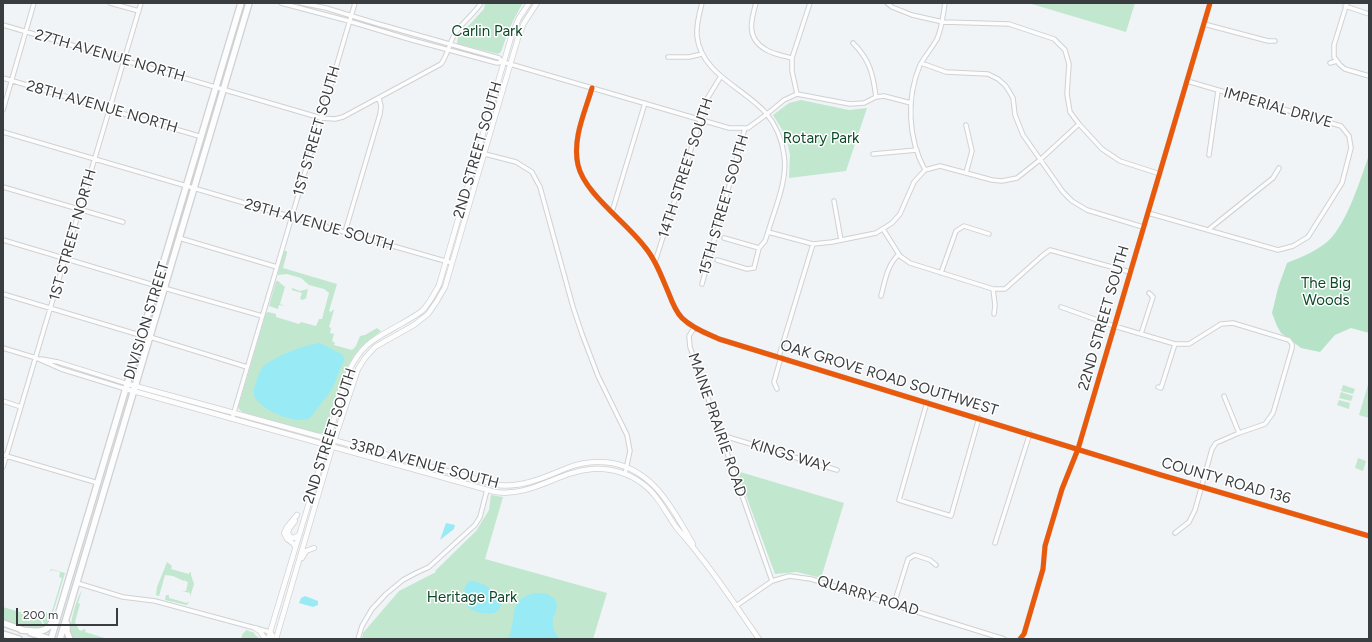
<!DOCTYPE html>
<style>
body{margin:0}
#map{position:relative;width:1372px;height:642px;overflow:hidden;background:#f1f4f7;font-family:Figtree,sans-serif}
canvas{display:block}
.frame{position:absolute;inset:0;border:4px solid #3a3d3f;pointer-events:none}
.scale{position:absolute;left:16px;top:608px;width:102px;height:18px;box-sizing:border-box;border:2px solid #3a3d3f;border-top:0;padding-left:5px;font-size:12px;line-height:14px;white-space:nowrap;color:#3a3d3f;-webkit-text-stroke:3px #fff;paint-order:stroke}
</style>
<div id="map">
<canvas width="1372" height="642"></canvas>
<div class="frame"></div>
<div class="scale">200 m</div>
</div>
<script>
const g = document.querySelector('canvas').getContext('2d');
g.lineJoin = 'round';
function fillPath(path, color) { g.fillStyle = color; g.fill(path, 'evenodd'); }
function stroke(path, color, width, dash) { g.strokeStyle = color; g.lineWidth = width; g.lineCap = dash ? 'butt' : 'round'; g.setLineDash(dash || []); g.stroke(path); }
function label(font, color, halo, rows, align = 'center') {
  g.font = font + ' Figtree,sans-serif'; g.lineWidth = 3; g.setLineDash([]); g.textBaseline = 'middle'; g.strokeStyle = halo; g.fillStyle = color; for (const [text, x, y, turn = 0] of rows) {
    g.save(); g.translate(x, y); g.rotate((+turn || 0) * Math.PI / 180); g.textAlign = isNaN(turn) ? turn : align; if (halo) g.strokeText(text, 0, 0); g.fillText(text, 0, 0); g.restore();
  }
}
fillPath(new Path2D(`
 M485,3H523C513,19 507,34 501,52L498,54L458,44L457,42L458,37L484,9Z
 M1028,3H1135L1126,32Z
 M801,100L849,110L867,108L846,171L789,178L790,155L786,136L773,115L789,103Z
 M284,251H287V253L283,268L337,284L329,311L332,312V310H334L329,327L331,328L330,333L334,334L332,341L335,343L334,345L352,350L356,346L360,336L365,335L377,328L381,331C374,337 365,342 359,349C340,372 334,405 325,433H316L242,412L238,408L266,313L268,312L276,314V317L299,324L301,322L316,326L319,319H322L329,293L324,289L309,285L301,278L287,274L278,275V273Z
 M276,281H278L285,287L280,304L285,306L279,305L278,309L269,306Z
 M292,288L300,291L308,289L306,298L303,300L300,299L302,293L292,290Z
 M1343,385L1355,389L1353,394L1341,391Z
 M1368,385H1369V418L1359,415Z
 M1341,392L1353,396L1351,401L1339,398Z
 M1339,400L1350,403L1349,409L1337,405Z
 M1358,458L1366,461L1363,471L1355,468Z
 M737,471L844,503L821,578L797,572L775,574Z
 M491,495L503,497L485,559L607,593L593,639H362L363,633L399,591L436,572L435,571L476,531L489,510Z
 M167,562L172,566L171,569L189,574L190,572H191V575L194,584L190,597V593L182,591H186L188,582L185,581V579L184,581L173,576L165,575L159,596L156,595L157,587Z
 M51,569L65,573L52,616L45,626L41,617L47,612L52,611L62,578L59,577L60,572L52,570L50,572Z
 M82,590L78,603L80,604L75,622L79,630L82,631L83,629L86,630L85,632L108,639H73L70,636L71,635C69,625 76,599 82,590Z
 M166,595H169V598L187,603L189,601L188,604L186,605L165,600Z
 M3,607L40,618L44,628L35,629L3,620Z
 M246,630L255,633L254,634L260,639H241L243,633H244Z`), '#c1e7cf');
fillPath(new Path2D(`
 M1369,155V333L1351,328L1335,335L1320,352L1301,348L1281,333L1277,326L1272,313L1278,288L1287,263C1299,258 1312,253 1323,245C1345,231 1360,180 1369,155Z`), '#b6e2c7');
fillPath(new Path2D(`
 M320,343L343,355L344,360L332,389L311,417C300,427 257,409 254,395C253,390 254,387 256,383C258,377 259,371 264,366C276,356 303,345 320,343Z
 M446,523L455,525L454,529L440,540Z
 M473,581L485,585L502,599V605L495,613C485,615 475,613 467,606L464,589L468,582Z
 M536,593L547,594L555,599C560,611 552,613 553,624C553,630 556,634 559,639H508C518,619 506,598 536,593Z
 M305,596L318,601V605L313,607L299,603L301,598Z`), '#98eaf5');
const minor = new Path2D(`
 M110,3L139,11
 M281,3L345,20L412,40L497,63L503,62L729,128H748L767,114L784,100L797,94L850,104L864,103L876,97L884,96L911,103
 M301,3L326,8L375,23L499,58L503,62
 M702,3C699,14 696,25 697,36C701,74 744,88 766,113C776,125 782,140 784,155C788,180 775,208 768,232L813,244L832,242L876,233L892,223L900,214L914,182L925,170
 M756,3C751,20 746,38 765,49C772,54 784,56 792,58
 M887,3L892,7L912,15L943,22L1009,24L1054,39L1065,50L1069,64L1067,94L1070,112L1079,124L1102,149L1120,161L1160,174
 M1347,3L1334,45V57L1340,65L1345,69L1369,76
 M1345,6L1369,14
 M1204,24L1268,41H1275
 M3,25L321,118L335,119L343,117L441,64C449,53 449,42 456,32C463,22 474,14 481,3
 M853,43C870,60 873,74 876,97
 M668,57H689L702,54
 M921,63L946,72L988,74L998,79L1005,85L1009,91L1013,98L1015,115L1023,135L1063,192L1072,201L1087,210L1143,227
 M1330,63L1337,61
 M3,78L202,137
 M592,88C585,112 572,139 578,165C584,193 626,222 644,246C656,260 662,278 669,294C672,302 676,312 682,318C692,328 706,333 719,339L1161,475L1369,536
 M797,94L792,71V58L810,3
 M3,110L34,3
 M966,125L972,151L966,173
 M3,132L292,217L452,263
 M477,152L516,162L532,172L540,187L573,307L582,334L598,376L627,435L630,451L625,474
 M873,154L917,150
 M1209,155L1218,91
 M925,170C908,139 906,98 920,65C925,56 932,48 937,39C942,28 943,15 945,3
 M925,170L940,166L992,180L1002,181L1017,178L1041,159L1079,124
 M3,187L123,222
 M834,201L841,240
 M612,212L645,103
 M1148,213L1278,250L1293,246L1308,237L1342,183L1351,148L1349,136L1341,126L1187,81
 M883,229L900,256L910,263L993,289H1005L1042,256L1050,250L1130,272
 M1208,230L1273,178L1279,168
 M345,232L380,114L381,106L379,98
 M179,238L277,267
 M724,238L759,248
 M3,240L157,286
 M717,260L747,269L754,268L759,248L765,241L768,232
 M655,262L707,99L721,76
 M941,273L956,231L964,226L989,234
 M702,284L745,128
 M164,288L262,316
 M993,289L995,305L994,314
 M3,294L143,336
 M881,296C885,281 887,265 899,254
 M1061,307L1114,326L1175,344H1189L1221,324L1233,323L1289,340L1292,344V348L1273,413L1265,424L1239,433L1216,443L1212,449L1195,510L1189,522L1175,533
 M694,328L689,336L690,347L772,581
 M1141,334L1153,297L1149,293
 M150,337L247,367
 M3,348L36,358L61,369L126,389
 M779,356L813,244
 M41,359L58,362L128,384
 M1158,387L1161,388L1175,344
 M777,389L774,382L781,357
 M1224,396L1239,433
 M3,401L21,407
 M927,402L899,500L951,516L979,418
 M232,419L355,3
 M721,435L837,470
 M3,455L98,483
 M3,467L141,3
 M995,543L1030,433
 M77,583L123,597L155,601L270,632L273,635L272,639
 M894,604L908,559L915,555L930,560L936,565
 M736,606L772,581L789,576L811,579L1004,639
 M358,639L362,626L372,609L386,594L403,580L416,573L429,567L475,525L480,517L487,490
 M1020,639L1024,634L1043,569L1045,546L1062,489L1078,449L1210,3`);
const major = new Path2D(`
 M128,384L498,485C522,488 545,477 567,468C582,462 597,461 612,463C655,471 673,510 693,544
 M126,389L495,492C532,497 557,472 592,469C610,468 628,473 643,484C658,495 666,513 676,527C684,537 692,545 699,555C721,582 739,611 759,639
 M295,521L289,529L288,533L290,537L294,538L299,535
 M295,547L294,544L287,539L284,533L287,527L297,515
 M302,558L306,551L314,548
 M255,628L260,631L265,639
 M268,639L348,373C361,344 374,339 401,324C408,320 415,316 422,311C429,304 434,294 439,285L512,34L519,18L529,3
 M276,639L334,441L358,369L365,358L375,347L414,325L428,314L437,301L445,287L518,38L524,23L537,3`);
const highway = new Path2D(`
 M3,623L23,630
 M67,624V632L70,639
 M21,630C35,631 47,635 53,620
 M31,633L50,639
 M3,634L19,639
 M51,639L241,3
 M60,639L249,3`);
stroke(minor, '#cfd1d3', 5.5);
stroke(major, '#cfd1d3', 6);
stroke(highway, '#cfd1d3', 8);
stroke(minor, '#fdfdfe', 3.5);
stroke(major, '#fdfdfe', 4.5);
stroke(highway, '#fdfdfe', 5.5);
stroke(new Path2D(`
 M592,88C585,112 572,139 578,165C584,193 626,222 644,246C656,260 662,278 669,294C672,302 676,312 682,318C692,328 706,333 719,339L1161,475L1369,536
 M1020,639L1024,634L1043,569L1045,546L1062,489L1078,449L1210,3`), '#e8590c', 5);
label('15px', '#0c4928', '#fff', [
 ["Carlin Park",487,32],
 ["Rotary Park",821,139],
 ["The Big",1326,284],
 ["Woods",1326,301],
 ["Heritage Park",472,598]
]);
label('15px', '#3a3d3f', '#fff', [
 ["27TH AVENUE NORTH",110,56,16],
 ["28TH AVENUE NORTH",102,107,16],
 ["IMPERIAL DRIVE",1278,108,16],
 ["1ST STREET SOUTH",317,131,-74],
 ["2ND STREET SOUTH",478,150,-74],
 ["14TH STREET SOUTH",686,168,-72],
 ["15TH STREET SOUTH",724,205,-74],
 ["29TH AVENUE SOUTH",319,225,16],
 ["1ST STREET NORTH",73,235,-74],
 ["22ND STREET SOUTH",1104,318,-74],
 ["DIVISION STREET",147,321,-73],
 ["OAK GROVE ROAD SOUTHWEST",889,378,17],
 ["MAINE PRAIRIE ROAD",717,425,71],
 ["2ND STREET SOUTH",330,436,-72],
 ["KINGS WAY",790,456,17],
 ["33RD AVENUE SOUTH",424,464,15],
 ["COUNTY ROAD 136",1226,481,16],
 ["QUARRY ROAD",868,596,17]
]);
</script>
